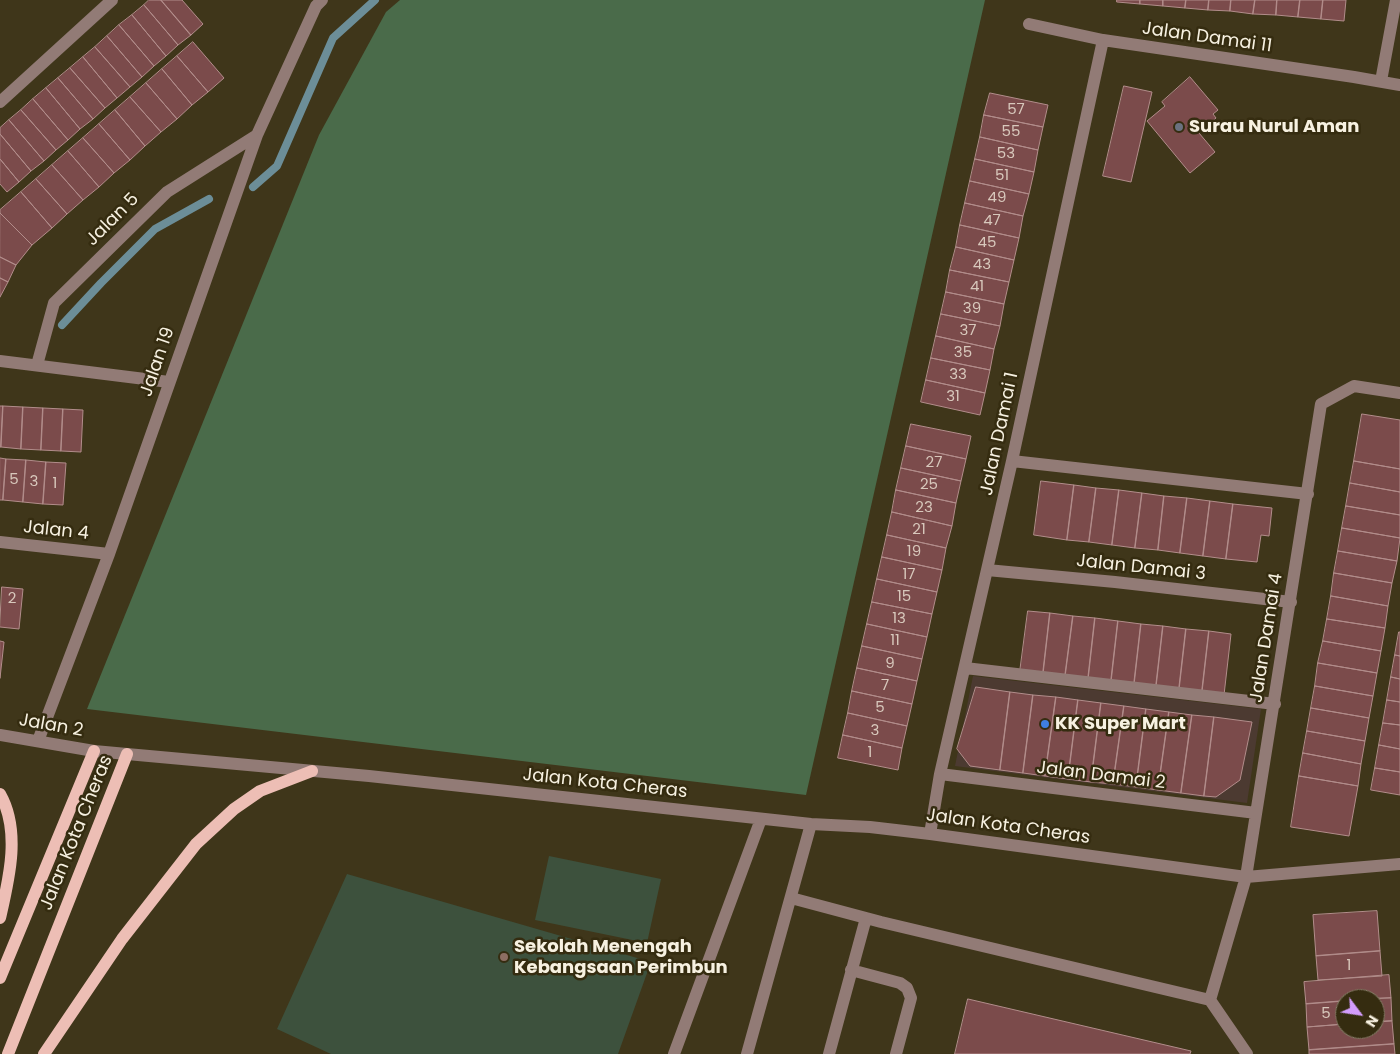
<!DOCTYPE html>
<style>
body{margin:0}
#map{position:relative;width:1400px;height:1054px;overflow:hidden;background:#3f361a;font-family:Poppins,sans-serif}
canvas{display:block}
.north{position:absolute;left:1335px;top:989px;width:50px;height:50px;box-sizing:border-box;background:#352c10;border:1px solid #837b64;border-radius:50%;rotate:121deg;font-size:14px;font-weight:700;line-height:20px;text-align:center;color:#f7f1e1}
.north::after{content:'';display:block;margin:auto;width:18px;height:22px;background:#d39cfc;clip-path:polygon(50% 0,100% 100%,50% 72%,0 100%)}
</style>
<div id="map">
<canvas width="1400" height="1054"></canvas>
<div class="north">N</div>
</div>
<script>
const g = document.querySelector('canvas').getContext('2d');
g.lineJoin = 'round';
function fillPath(path, color) { g.fillStyle = color; g.fill(path, 'evenodd'); }
function stroke(path, color, width, dash) { g.strokeStyle = color; g.lineWidth = width; g.lineCap = dash ? 'butt' : 'round'; g.setLineDash(dash || []); g.stroke(path); }
function label(font, color, halo, rows, align = 'center') {
  g.font = font + ' Poppins,sans-serif'; g.lineWidth = 5; g.setLineDash([]); g.textBaseline = 'middle'; g.strokeStyle = halo; g.fillStyle = color; for (const [text, x, y, turn = 0] of rows) {
    g.save(); g.translate(x, y); g.rotate((+turn || 0) * Math.PI / 180); g.textAlign = isNaN(turn) ? turn : align; if (halo) g.strokeText(text, 0, 0); g.fillText(text, 0, 0); g.restore();
  }
}
fillPath(new Path2D(`
 M973,676L1261,709L1247,803L955,766Z`), '#4c3a31');
fillPath(new Path2D(`
 M549,856L661,879L647,943L535,920Z
 M347,874L651,962L618,1054H331L277,1029Z`), '#3d513d');
fillPath(new Path2D(`
 M400,0H985L806,795L87,709L319,135L386,12Z`), '#4a6b4a');
stroke(new Path2D(`
 M253,187L277,166L333,38L375,0
 M62,325L101,283L155,229L209,199`), '#6c8e98', 8);
const building = new Path2D(`
 M149,0H161L191,35L178,45L144,5Z
 M161,0H182L203,24L191,35Z
 M1117,0H1140V4L1117,2Z
 M1140,0H1163V6L1140,4Z
 M1163,0H1186L1185,8L1163,6Z
 M1186,0H1209L1208,10L1185,8Z
 M1209,0H1231L1230,11L1208,10Z
 M1231,0H1255L1253,14L1230,11Z
 M1255,0H1277L1276,15L1253,14Z
 M1277,0H1300L1298,17L1276,15Z
 M1300,0H1323L1321,19L1298,17Z
 M1323,0H1346L1344,21L1321,19Z
 M144,5L178,45L166,56L132,15Z
 M132,15L166,56L154,66L119,25Z
 M119,25L154,66L142,77L107,36Z
 M107,36L142,77L130,87L95,47Z
 M193,42L224,78L208,92L177,56Z
 M95,47L130,87L117,98L83,57Z
 M177,56L208,92L192,105L162,69Z
 M83,57L117,98L105,108L70,68Z
 M70,68L105,108L93,119L58,78Z
 M162,69L192,105L177,119L146,83Z
 M1190,77L1218,110L1213,114L1216,118L1199,133L1215,152L1190,173L1147,121L1165,106L1162,102Z
 M58,78L93,119L80,129L46,88Z
 M146,83L177,119L161,132L130,97Z
 M1124,86L1152,92L1131,182L1103,176Z
 M46,88L80,129L68,140L33,99Z
 M990,93L1048,105L1043,127L984,115Z
 M130,97L161,132L145,146L115,110Z
 M33,99L68,140L56,150L21,110Z
 M21,110L56,150L44,161L9,120Z
 M115,110L145,146L130,160L99,124Z
 M984,115L1043,127L1038,150L980,137Z
 M9,120L44,161L31,171L0,134V128Z
 M99,124L130,160L114,173L83,138Z
 M0,134L31,171L19,182L0,159Z
 M980,137L1038,150L1034,172L975,159Z
 M83,138L114,173L99,187L68,151Z
 M68,151L99,187L83,200L52,165Z
 M0,159L19,182L7,192L0,184Z
 M975,159L1034,172L1029,194L970,181Z
 M52,165L83,200L67,214L36,179Z
 M36,179L67,214L52,228L21,192Z
 M970,181L1029,194L1023,216L965,203Z
 M21,192L52,228L32,245L0,213V210Z
 M965,203L1023,216L1019,238L960,225Z
 M0,213L32,245L16,265L0,257Z
 M960,225L1019,238L1014,260L956,247Z
 M956,247L1014,260L1009,282L950,270Z
 M0,257L16,265L8,282L0,278Z
 M950,270L1009,282L1004,304L946,292Z
 M0,278L8,282L0,297Z
 M946,292L1004,304L1000,326L941,314Z
 M941,314L1000,326L994,349L936,336Z
 M936,336L994,349L990,370L931,358Z
 M931,358L990,370L985,393L926,380Z
 M926,380L985,393L980,415L921,402Z
 M0,406H3L1,447H0Z
 M3,406L23,407L21,449L1,447Z
 M23,407L43,408L41,450L21,449Z
 M43,408L63,409L61,451L41,450Z
 M63,409L83,410L81,452L61,451Z
 M1362,414L1400,420V469L1354,461Z
 M911,424L971,436L966,459L906,446Z
 M906,446L966,459L961,481L901,468Z
 M0,458L6,459L3,500H0Z
 M6,459L26,460L23,502L3,500Z
 M26,460L46,462L43,504L23,502Z
 M1354,461L1400,469V492L1350,483Z
 M46,462L66,463L63,505L43,504Z
 M901,468L961,481L956,503L896,490Z
 M1041,481L1074,485L1067,540L1034,535Z
 M1350,483L1400,492V515L1346,506Z
 M1074,485L1096,488L1089,542L1067,540Z
 M1096,488L1119,490L1112,545L1089,542Z
 M896,490L956,503L952,526L892,512Z
 M1119,490L1142,493L1135,548L1112,545Z
 M1142,493L1164,496L1158,550L1135,548Z
 M1164,496L1187,498L1180,553L1158,550Z
 M1187,498L1210,501L1203,556L1180,553Z
 M1210,501L1233,504L1226,559L1203,556Z
 M1233,504L1272,508L1269,536L1261,535L1257,562L1226,559Z
 M1346,506L1400,515V538L1342,528Z
 M892,512L952,526L946,548L887,535Z
 M1342,528L1400,538L1397,561L1338,551Z
 M887,535L946,548L942,570L882,557Z
 M1338,551L1397,561L1392,583L1334,573Z
 M882,557L942,570L937,592L877,579Z
 M1334,573L1392,583L1388,606L1331,596Z
 M877,579L937,592L932,614L872,602Z
 M2,587L23,589L19,629L0,627Z
 M1331,596L1388,606L1385,628L1327,619Z
 M872,602L932,614L927,637L867,624Z
 M1028,611L1050,613L1043,674L1020,672Z
 M1050,613L1073,616L1065,677L1043,674Z
 M1073,616L1095,618L1088,680L1065,677Z
 M1095,618L1118,621L1111,682L1088,680Z
 M1327,619L1385,628L1381,651L1323,641Z
 M1118,621L1141,624L1134,685L1111,682Z
 M867,624L927,637L922,659L862,646Z
 M1141,624L1163,626L1156,687L1134,685Z
 M1163,626L1186,629L1179,690L1156,687Z
 M1186,629L1209,631L1202,692L1179,690Z
 M1209,631L1231,634L1224,695L1202,692Z
 M1399,632H1400V656L1395,655Z
 M0,641L4,642L0,678Z
 M1323,641L1381,651L1377,673L1318,663Z
 M862,646L922,659L917,681L857,668Z
 M1395,655L1400,656V679L1391,677Z
 M1318,663L1377,673L1373,696L1315,686Z
 M857,668L917,681L912,704L852,691Z
 M1391,677L1400,679V702L1387,700Z
 M1315,686L1373,696L1369,718L1311,708Z
 M976,687L1010,692L1000,770L970,766L957,749Z
 M852,691L912,704L907,726L848,713Z
 M1010,692L1033,695L1023,773L1000,770Z
 M1033,695L1056,697L1045,776L1023,773Z
 M1056,697L1078,700L1068,779L1045,776Z
 M1078,700L1101,703L1091,782L1068,779Z
 M1387,700L1400,702V725L1383,723Z
 M1101,703L1124,706L1113,784L1091,782Z
 M1124,706L1146,709L1136,787L1113,784Z
 M1311,708L1369,718L1365,741L1307,731Z
 M1146,709L1169,712L1158,790L1136,787Z
 M1169,712L1192,715L1181,793L1158,790Z
 M848,713L907,726L902,748L843,735Z
 M1192,715L1214,717L1204,796L1181,793Z
 M1214,717L1252,722L1240,780L1216,797L1204,796Z
 M1383,723L1400,725V749L1379,745Z
 M1307,731L1365,741L1361,764L1303,753Z
 M843,735L902,748L898,770L838,758Z
 M1379,745L1400,749V772L1375,768Z
 M1303,753L1361,764L1358,786L1299,776Z
 M1375,768L1400,772V795L1371,790Z
 M1299,776L1358,786L1349,836L1291,827Z
 M1377,911L1380,951L1316,956L1313,915Z
 M1380,951L1382,976L1318,980L1316,956Z
 M1389,975L1391,998L1345,999V1001L1306,1004L1304,982Z
 M1391,998L1392,1021L1375,1022V999Z
 M968,999L1191,1051L1190,1054H955Z
 M1345,1001V1024L1307,1027L1306,1004Z
 M1392,1021L1394,1044L1309,1050L1307,1027L1345,1024V1029H1375V1022Z
 M1394,1044L1395,1054H1309V1050Z`);
fillPath(building, '#7b4b4b');
stroke(building, '#b28d8b', 1);
stroke(new Path2D(`
 M1029,24L1103,40L1354,77L1400,85
 M1381,81L1396,0
 M0,102L112,0
 M0,361L169,382
 M37,365L54,303L167,192L257,135
 M1012,461L1308,494
 M0,542L109,554
 M987,570L1115,582L1291,602
 M965,668L1275,704
 M0,735L94,751L369,776L811,824L870,827L930,834L1246,877L1400,864
 M38,741L109,554L257,135L316,6L322,0
 M940,774L1256,813
 M930,834L940,774L1012,461L1103,40
 M791,898L881,922L1210,1000
 M851,970L900,983L907,988L911,998L896,1054
 M674,1054L761,819
 M747,1054L811,824
 M829,1054L866,918
 M1247,1054L1210,1000L1246,877L1321,404L1354,386L1400,393`), '#927b76', 12);
stroke(new Path2D(`
 M0,794C21,831 9,879 0,918
 M0,978L94,751
 M8,1054L127,754
 M44,1054L122,939L196,844L234,809L260,791L312,771`), '#edbeb5', 12);
for (const [x, y, r, color] of [
 [1179,127,5,"#6b7280"],
 [1045,724,5,"#3f7fe0"],
 [504,957,5,"#8d6e63"]
]) { const dot = new Path2D(); dot.arc(x, y, r, 0, 2 * Math.PI); g.fillStyle = color; g.fill(dot); stroke(dot, '#352c10', 2); }
label('15px', '#d8c8bc', null, [
 ["57",1016,110],
 ["55",1011,132],
 ["53",1006,154],
 ["51",1002,176],
 ["49",997,198],
 ["47",992,221],
 ["45",987,243],
 ["43",982,265],
 ["41",977,287],
 ["39",972,309],
 ["37",968,331],
 ["35",963,353],
 ["33",958,375],
 ["31",953,397],
 ["27",934,463],
 ["5",14,480],
 ["3",34,482],
 ["1",55,484],
 ["25",929,485],
 ["23",924,508],
 ["21",919,530],
 ["19",914,552],
 ["17",909,575],
 ["15",904,597],
 ["2",12,599],
 ["13",899,619],
 ["11",895,641],
 ["9",890,664],
 ["7",885,686],
 ["5",880,708],
 ["3",875,731],
 ["1",870,753],
 ["1",1349,966],
 ["5",1326,1014]
]);
label('18px', '#f7f1e1', '#352c10', [
 ["Jalan Damai 11",1207,38,8],
 ["Jalan 5",113,220,-45],
 ["Jalan 19",158,362,-71],
 ["Jalan Damai 1",1000,434,-78],
 ["Jalan 4",56,531,6],
 ["Jalan Damai 3",1141,568,6],
 ["Jalan Damai 4",1267,638,-81],
 ["Jalan 2",51,726,10],
 ["Jalan Damai 2",1101,776,7],
 ["Jalan Kota Cheras",605,784,6],
 ["Jalan Kota Cheras",1008,827,8],
 ["Jalan Kota Cheras",77,833,-68]
]);
label('bold 18px', '#f7f1e1', '#352c10', [
 ["Surau Nurul Aman",1189,127],
 ["KK Super Mart",1055,724],
 ["Sekolah Menengah",514,947],
 ["Kebangsaan Perimbun",514,968]
], 'left');
</script>
